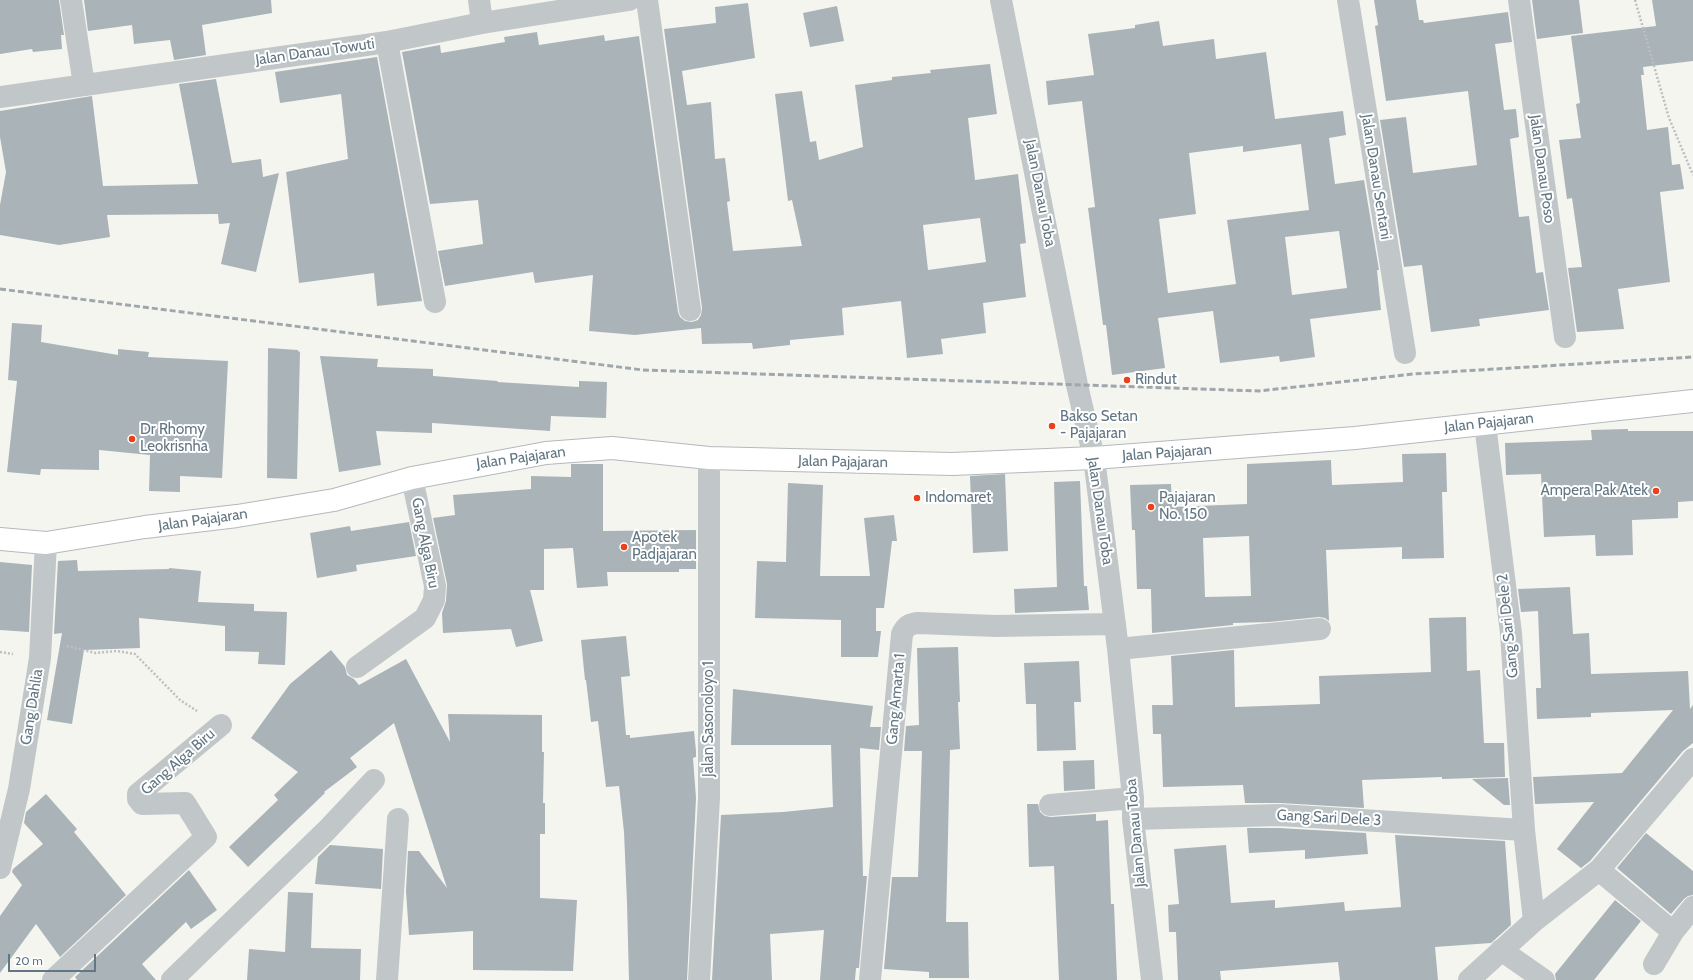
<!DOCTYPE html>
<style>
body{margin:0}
#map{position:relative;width:1693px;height:980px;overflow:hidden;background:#f5f5f0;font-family:Cabin,sans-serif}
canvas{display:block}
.scale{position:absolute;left:8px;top:954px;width:88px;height:18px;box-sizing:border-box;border:2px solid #627683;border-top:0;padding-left:5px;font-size:12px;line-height:14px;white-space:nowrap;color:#627683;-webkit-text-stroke:3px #fff;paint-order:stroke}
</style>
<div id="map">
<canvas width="1693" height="980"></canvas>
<div class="scale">20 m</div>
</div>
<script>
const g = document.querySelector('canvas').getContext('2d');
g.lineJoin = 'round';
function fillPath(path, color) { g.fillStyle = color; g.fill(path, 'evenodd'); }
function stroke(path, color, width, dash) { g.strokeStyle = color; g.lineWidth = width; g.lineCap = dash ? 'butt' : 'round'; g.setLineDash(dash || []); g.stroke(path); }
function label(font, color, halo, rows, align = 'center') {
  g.font = font + ' Cabin,sans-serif'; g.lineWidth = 4; g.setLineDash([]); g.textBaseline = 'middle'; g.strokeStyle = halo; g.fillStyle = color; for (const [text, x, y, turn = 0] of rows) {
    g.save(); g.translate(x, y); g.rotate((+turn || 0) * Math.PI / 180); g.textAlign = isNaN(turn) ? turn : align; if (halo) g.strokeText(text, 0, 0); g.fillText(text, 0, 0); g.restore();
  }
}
fillPath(new Path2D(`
 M0,0H59L64,35H61L62,49L33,52L32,49L0,54Z
 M84,0H271L272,13L202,25L206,55L174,60L170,40L134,44L132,25L88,31Z
 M1374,0H1416L1419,20H1423L1424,23L1508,12L1512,42L1495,44L1504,110L1516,109L1519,137L1510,139L1519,217L1529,216L1536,273L1543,272L1549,310L1479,319L1480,326L1431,332L1422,265L1404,267L1380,120L1406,117L1413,173L1477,165L1468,91L1386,101L1375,26L1378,25Z
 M1532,0H1579L1583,33L1537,39Z
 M1652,0H1693V61L1643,67L1644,75H1641L1647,130L1668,127L1672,165L1680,164L1684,189L1660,192L1670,282L1618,289L1624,329L1577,332L1568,268L1582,267L1572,198L1567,199L1559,140L1581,138L1576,104L1580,103L1571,36L1656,26Z
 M748,3L755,58L682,71L687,105L711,102L715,159L725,158L730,201L727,202L733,251L802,246L792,200L788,201L775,94L802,91L810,142L816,141L819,160L863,147L855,85L892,80V77L931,73L930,70L990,64L997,114L968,118L975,180L1018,174L1026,243L1020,244L1026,297L983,303L986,333L941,339L943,354L907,358L901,301L842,308L844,335L790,340V345L753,349L752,343L702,344L701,328L635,335L589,331L593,275L535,283L533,272L445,286L438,251L483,244L478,200L430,204L402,52L440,45L441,53L505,42L504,37L537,32L539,45L604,35L605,41L639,36L678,312L680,317L685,321L692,322L698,320L701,315L702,308L664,29L716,23L715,7ZM980,218L986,262L928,270L923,225Z
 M837,6L844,41L810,47L803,13Z
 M1159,21L1163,46L1214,39L1216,59L1266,52L1275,119L1343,111L1346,135L1329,138L1335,184L1364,180L1379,270H1377L1381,310L1310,319L1315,357L1280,362L1279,356L1220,363L1213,311L1158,318L1165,368L1112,375L1106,325H1103L1088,208L1095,207L1082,101L1048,105L1046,81L1094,75L1088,34L1135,28V25ZM1301,144L1309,210L1227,220L1236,284L1168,293L1159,219L1196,214L1189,153L1243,146V152ZM1339,231L1347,288L1292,295L1285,237Z
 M377,57L422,301L377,306L374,273L299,283L286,172L348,159L341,94L280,103L275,72Z
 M216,79L232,163L261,159L263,177L279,173L256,272L221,264L230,223L219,224L218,214L107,215L110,237L59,245L0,235V205L6,172L0,137V111L92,96L103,186L198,184L179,84Z
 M12,323L42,325L41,342L118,355V349L149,352L148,357L228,361L222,478L180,476V492L149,491L150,455L99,450V470L41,469L40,475L7,472L17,381L8,380Z
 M268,348L298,350V351L300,352L297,479L267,478Z
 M320,356L378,359L377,367L433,369V376L498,381L497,382L579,387V381L607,382L606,418L551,416L550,431L432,423V433L376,431L381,465L339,472Z
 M1628,429V431H1693V501L1678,502V518L1632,520L1633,555L1596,556L1595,535L1544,537L1541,474L1506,475L1505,443L1592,440L1591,430Z
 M1446,453L1447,492H1442L1444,558L1402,559V547L1326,550L1329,621L1325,618L1319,617L1269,622L1233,623V625L1152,633L1151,589H1137L1135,530H1132L1130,485L1171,484L1172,507L1247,504V464L1331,460L1332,485L1403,482L1402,454ZM1249,536L1251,596L1205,597L1203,538Z
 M571,464H603V531L696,530V569H679V572H607L608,586L577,588L573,548L544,549V590H530L543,641L516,647L511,629L443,633L442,613L446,601L447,584L433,518L455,515L453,495L531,489V476L571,477Z
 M1005,474L1008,551L973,553L970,476Z
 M1080,481L1084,586H1087L1089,610L1015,613L1014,589L1057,587L1054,482Z
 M788,483L823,485L820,576H870L864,518L894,515L897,541H892L884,608H876V631H881L878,657H841V620L755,618L757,561L786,562Z
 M409,522L416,556L356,565L357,571L317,578L310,533L350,526L351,531Z
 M77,560L78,571L169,569V568L201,571L198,602L254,604V611L287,612L285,665L258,664L259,652L225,651V626L139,618L140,648L84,650L72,724L47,720L62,633L54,634L58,561Z
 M0,562L32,565L29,632L0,630Z
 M1570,587L1573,634L1589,633L1591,674L1688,671L1690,709L1693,705V743L1683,751L1590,861L1581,868L1557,849L1594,802L1535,804L1533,777L1622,773L1673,710L1591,713V717L1537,719L1536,688H1541L1538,611L1521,612L1518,589Z
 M1466,617L1467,671L1480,670L1484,743H1504L1505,777L1442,779V777L1362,780L1364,808L1280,803H1245L1243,785L1163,787L1161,734H1153L1152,705H1173L1171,656L1234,650L1235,707L1320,704L1319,676L1431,672L1429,618Z
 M626,636L630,676L621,677L626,735H630V738L694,731L696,751V757L693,758L696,798L687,980H629L627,903L624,832L619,786L606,787L598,721L591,722L586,680H585L581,640Z
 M958,647L960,702H958L960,749L950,750L946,922H968L969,978H929V972L884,969L892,877H918L922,751H904L906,726L919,725L917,648Z
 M331,650L345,667L347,675L354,679L359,685L406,659L450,742L448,714L542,715V752H544L543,803H545V834H540V898L577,900L573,971L473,970V931L409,935L406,891L408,851H419L447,888L394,723L350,758L357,767L324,792L325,793L248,867L229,847L278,800L274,795L298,772L251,738L290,684Z
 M1079,661L1081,702H1074L1076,750L1037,751L1036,704H1026L1024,663Z
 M733,689L873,706L870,727H881L879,750L860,748L863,876H867L859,968H856L855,980H820L824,930L770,934L772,980H712L721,815L783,812L833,807L831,745H731Z
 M1094,760L1095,789L1064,791L1063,761Z
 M1508,778L1510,805H1504L1472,779Z
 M46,794L77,829L74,832L126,895L60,957L36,924L0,973V916L22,885L12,872L13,869L43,844L24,823L26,812Z
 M1027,804H1038L1040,812L1045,816L1051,817L1096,814V821L1108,820L1111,904H1114L1117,980H1059L1054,866L1029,867Z
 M1247,828H1279L1366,833L1368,854L1305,859V850L1249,853Z
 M1646,833L1693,871V895L1688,896L1684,899L1671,914L1617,868Z
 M1395,835L1505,841L1511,925L1491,943L1435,947L1438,980H1340L1338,962L1220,971L1221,980H1178L1176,932H1169L1168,905L1179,904L1174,849L1226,845L1231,903L1275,900V908L1344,902L1345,911L1401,907Z
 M330,845L383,849L381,889L315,884L318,857Z
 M189,870L217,910L191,929L186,922L142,964L156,980H77L75,977Z
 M288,892L313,893L311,948L361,949L360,980H247L249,949L285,952Z
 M1615,900L1641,921L1594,980H1556L1555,974Z`), '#aab3b7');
const secondary = new Path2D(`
 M0,539L46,543L145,527L237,516L334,500L412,478L546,453L612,448L709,458L952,464L1094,458L1355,438L1693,401`);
stroke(secondary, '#b3b9bd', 24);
stroke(new Path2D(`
 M1635,0L1669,118L1693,175
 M67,646L95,653L117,651L135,654L180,700L197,711
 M0,652L13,654`), '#bdbfc1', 2.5, [2, 2]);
stroke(new Path2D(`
 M71,0L84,85
 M479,0L482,23
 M647,0L690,310
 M1001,0L1077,385L1094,458L1118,649L1133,798V819L1152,980
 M1348,0L1405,353
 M1519,0L1565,337
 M387,42L435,302
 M0,97L387,42L482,23L629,0
 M1485,424L1511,633L1524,830L1534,921
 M1118,649L1320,629
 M357,667L425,618L434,600L435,586L412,478
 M1050,805L1133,798
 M1133,819L1279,815L1524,830
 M0,868L19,789L40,658L46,543
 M1599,870L1673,932L1693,907
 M1501,950L1544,980
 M1654,964L1673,932
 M53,980L206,837L185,803L142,804L138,799V794L221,725
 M172,980L327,830L374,780
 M387,980L398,819
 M699,980L709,798V458
 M870,980L902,634C906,626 909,624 918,623L996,626L1115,624
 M1469,980L1534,921L1599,870L1693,759`), '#c1c6c8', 22);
stroke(secondary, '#fff', 22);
stroke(new Path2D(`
 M0,289L643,370L1259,391L1413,374L1693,357`), '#9fa7ac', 3, [6, 3]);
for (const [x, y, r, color] of [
 [1127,380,4,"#eb411a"],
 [1052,426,4,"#eb411a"],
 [132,439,4,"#eb411a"],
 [1656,491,4,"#eb411a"],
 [917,498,4,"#eb411a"],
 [1151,507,4,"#eb411a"],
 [624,547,4,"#eb411a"]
]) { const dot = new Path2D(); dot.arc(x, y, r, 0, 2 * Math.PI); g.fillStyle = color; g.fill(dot); stroke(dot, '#fff', 1.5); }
label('15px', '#627683', '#fff', [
 ["Jalan Danau Towuti",315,52,-8],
 ["Jalan Danau Poso",1542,169,82],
 ["Jalan Danau Sentani",1376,177,81],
 ["Jalan Danau Toba",1040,193,79],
 ["Jalan Pajajaran",1489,423,-6],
 ["Jalan Pajajaran",1167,453,-4],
 ["Jalan Pajajaran",521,458,-8],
 ["Jalan Pajajaran",843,462,1],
 ["Jalan Danau Toba",1100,511,82],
 ["Jalan Pajajaran",203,520,-8],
 ["Gang Alga Biru",425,543,79],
 ["Gang Sari Dele 2",1508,626,-96],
 ["Gang Amarta 1",896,699,-85],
 ["Gang Dahlia",32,707,-81],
 ["Jalan Sasonoloyo 1",709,719,-90],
 ["Gang Alga Biru",178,762,-41],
 ["Gang Sari Dele 3",1329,818,3],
 ["Jalan Danau Toba",1136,833,-95]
]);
label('15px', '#627683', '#fff', [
 ["Rindut",1135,380],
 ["Bakso Setan",1060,417],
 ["- Pajajaran",1060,434],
 ["Dr Rhomy",140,430],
 ["Leokrisnha",140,447],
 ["Ampera Pak Atek",1648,491,"right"],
 ["Indomaret",925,498],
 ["Pajajaran",1159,498],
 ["No. 150",1159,515],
 ["Apotek",632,538],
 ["Padjajaran",632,555]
], 'left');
</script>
